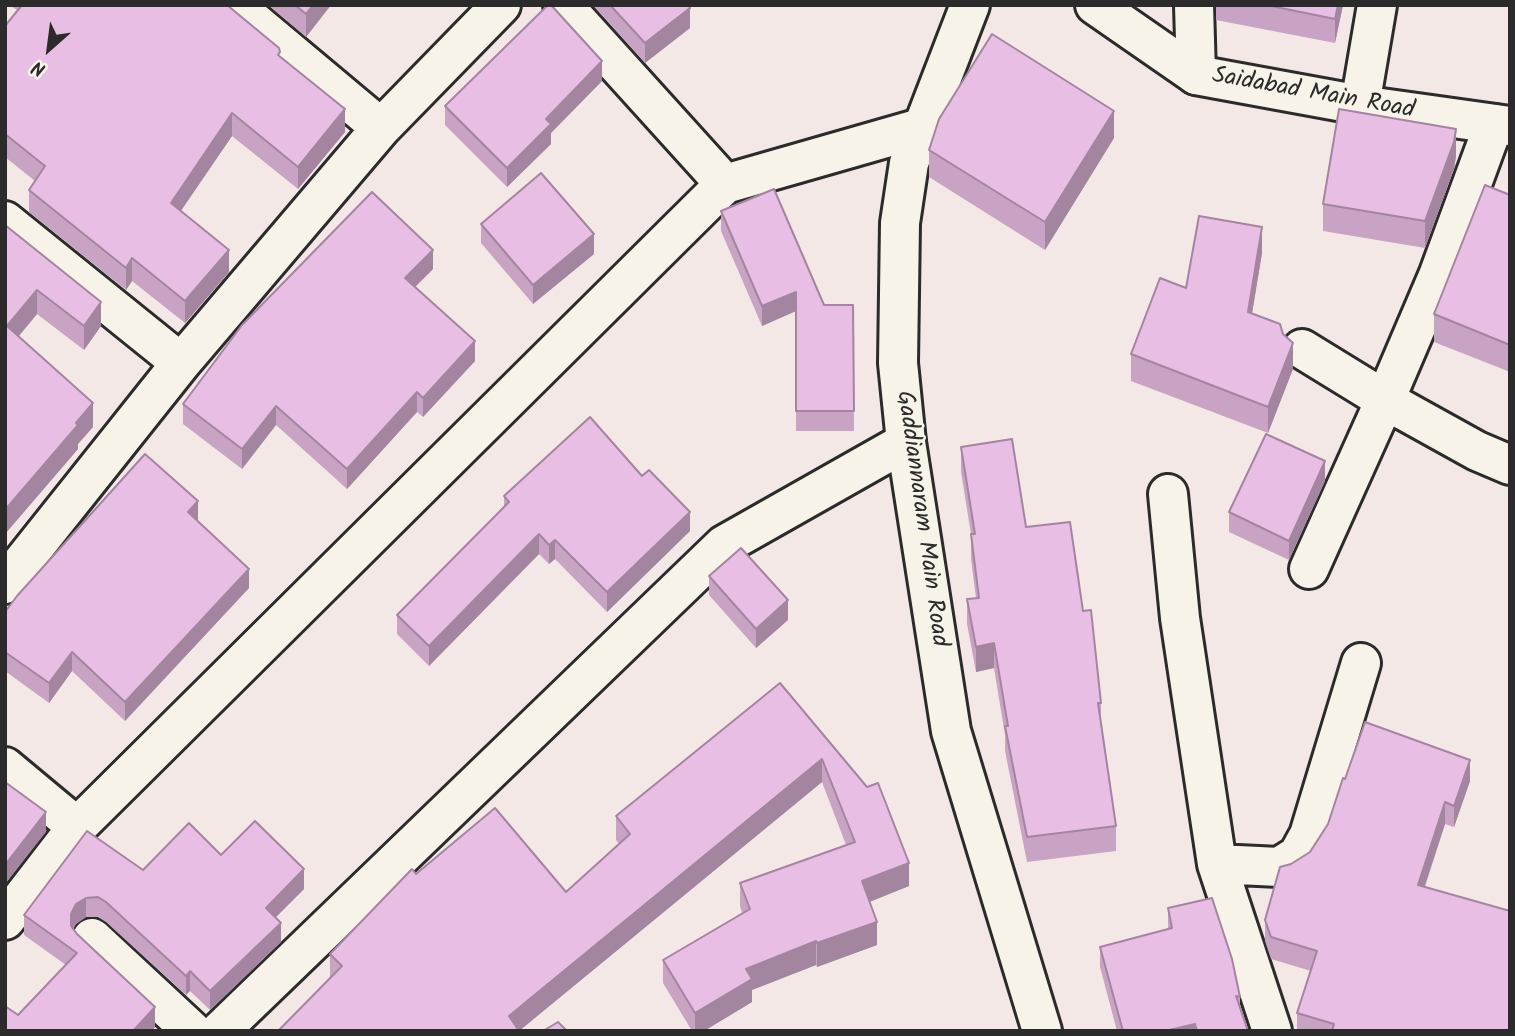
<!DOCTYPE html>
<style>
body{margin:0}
#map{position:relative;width:1515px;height:1036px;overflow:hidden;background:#f4e8e7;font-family:Kalam,sans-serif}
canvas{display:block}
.frame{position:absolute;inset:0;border:7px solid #2b2b2b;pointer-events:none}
.north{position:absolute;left:14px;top:14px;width:70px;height:70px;-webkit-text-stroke:5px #f7f3e8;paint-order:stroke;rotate:208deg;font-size:19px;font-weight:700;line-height:28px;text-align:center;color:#2b2b2b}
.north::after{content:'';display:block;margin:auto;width:24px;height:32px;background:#2b2b2b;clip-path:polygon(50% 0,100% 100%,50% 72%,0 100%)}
</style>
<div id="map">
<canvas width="1515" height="1036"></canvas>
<div class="frame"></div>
<div class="north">N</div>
</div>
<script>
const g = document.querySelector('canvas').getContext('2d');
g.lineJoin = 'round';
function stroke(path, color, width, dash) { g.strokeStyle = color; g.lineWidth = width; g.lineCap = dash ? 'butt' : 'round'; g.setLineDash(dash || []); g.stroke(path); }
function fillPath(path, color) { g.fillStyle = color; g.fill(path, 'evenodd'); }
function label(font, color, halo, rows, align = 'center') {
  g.font = font + ' Kalam,sans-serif'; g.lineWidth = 5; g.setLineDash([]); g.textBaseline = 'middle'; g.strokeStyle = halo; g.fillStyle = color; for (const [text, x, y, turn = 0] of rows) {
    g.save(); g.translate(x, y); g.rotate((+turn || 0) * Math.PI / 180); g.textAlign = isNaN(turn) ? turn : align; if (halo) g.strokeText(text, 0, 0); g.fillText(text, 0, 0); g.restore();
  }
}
const minor = new Path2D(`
 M234,5L381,128
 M563,5L725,184
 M1194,5L1196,75
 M1360,105L1377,5
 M1494,124L1438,276L1385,400L1477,451L1510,465
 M5,221L181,363
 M1302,349L1385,400L1309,569
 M1168,494L1180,618L1217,864L1272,1031
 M5,584L181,363L381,128L501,5
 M5,767L77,827
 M1217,864L1279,867L1298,855L1309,835L1361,663
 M5,920L77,827L725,184L924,127
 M92,938L192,1031
 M220,1031L724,545L906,442`);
const major = new Path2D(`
 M970,5L909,163L900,223L898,363L906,442L951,731L1042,1031
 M1095,5L1196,75L1360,105L1510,126`);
stroke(minor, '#2b2b2b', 44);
stroke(major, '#2b2b2b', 44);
stroke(minor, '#f7f3e8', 38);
stroke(major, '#f7f3e8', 38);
fillPath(new Path2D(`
 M9,5H227L280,57L345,132L298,189L232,136L181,211L229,272L185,323L132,281L126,290L29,212V190L35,181L5,157V26L17,12V10Z
 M268,5H331L306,37Z
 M593,5H689L688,6L690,28L645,63Z
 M1216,5H1343L1335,43L1216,20Z
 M602,81L551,133V144L507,187L445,125V106Z
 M1114,138L1045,250L929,177V150Z
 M1456,156L1454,169L1425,248L1323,231V204Z
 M1510,195V372L1434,342V314Z
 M721,211L824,305H853L854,431H796V311L762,326L721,231Z
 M481,224L594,254L533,304L481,243Z
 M5,225L101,326L84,350L37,314L19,336L93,427L78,444V449L5,534Z
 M1262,253L1252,313L1293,369L1268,433L1131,381V354L1186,288Z
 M433,269L415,287L475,361L423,417L417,412L347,489L276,425L242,469L183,424V404Z
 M961,447L1026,527L1083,611L1101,703V723L1116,826V851L1027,862L1005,751V735L994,668L976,672L967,624V599L976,598L971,559V534L961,472Z
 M1325,481L1289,560L1229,532V512Z
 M504,496L690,531L607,612L555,559L549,564L539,554L429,666L397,634V615L504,507Z
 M198,521L249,588L125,721L72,671L49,703L5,671V612Z
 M709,576L788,620L756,648L709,595Z
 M780,683L909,886L869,902L877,945L817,967L816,965L752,990V1002L704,1031H692L663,983V960L742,913L740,906V883L846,845L822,782L519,1031L330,978V954L416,874L566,892L619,844L616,840V816Z
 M1345,779L1470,781L1454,827L1445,824L1425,887L1510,1031H1297V1013L1311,971L1271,959L1265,941V920L1291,864L1310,852L1328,824Z
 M221,855L304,889L276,917L281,942L210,1010L190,991L186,995L106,922L98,917H86L76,924L73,929L77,934L155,1027L152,1031H5L18,1015L66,965L24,935V915L143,870Z
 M1168,908L1240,997V1008L1248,1031H1117L1100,967V947L1168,929Z`), '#c8a3c4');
fillPath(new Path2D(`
 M313,5H331L306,37V14Z
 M1338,5H1343L1335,43V19Z
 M690,8V28L645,63V43Z
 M602,61V81L551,133V144L507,187V168L546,119Z
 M345,109V132L298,189V167Z
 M1114,111V138L1045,250V222Z
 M232,113V136L171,225V203Z
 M1456,129V156L1454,169L1425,248V221Z
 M1262,227V253L1248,338V312Z
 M594,234V254L533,304V285Z
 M229,250V272L185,323V301Z
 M433,250V269L405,297V278Z
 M132,258V281L126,290V268Z
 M37,290V314L7,350V326Z
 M796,292V311L762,326V306Z
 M101,302V326L84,350V326Z
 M475,341V361L423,417V398Z
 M1293,343V369L1268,433V407Z
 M417,392V412L347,489V469Z
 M93,403V427L78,444V449L5,534V510L76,423Z
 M276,406V425L242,469V449Z
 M1325,461V481L1289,560V541Z
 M198,501V521L188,512Z
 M690,512V531L607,612V592Z
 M539,534V554L429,666V646Z
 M555,540V559L549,564V545Z
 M249,569V588L125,721V702Z
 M788,600V620L756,648V629Z
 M994,643V668L976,672V647Z
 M72,652V671L49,703V683Z
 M822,759V782L519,1031L509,1016Z
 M1470,760V781L1454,827V806Z
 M1445,802V824L1418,906V885Z
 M46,812V832L5,884V865Z
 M909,863V886L862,905V881Z
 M304,869V889L266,927V908Z
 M86,898V917L76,924L71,934V914L76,904Z
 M877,922V945L817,967V943Z
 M281,923V942L210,1010V991Z
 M816,941V965L752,990V1002L704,1031H695V1013L746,969Z
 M190,971V991L186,995V976Z
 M155,1007V1027L152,1031H133Z
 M1195,1024V1031H1165Z`), '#a385a0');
const building = new Path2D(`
 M22,5H227L279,48L280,52L278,55L345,109L298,167L232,113L171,203L229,250L185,301L132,258L126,268L29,190L45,166L5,134V26Z
 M295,5H313L306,14Z
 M548,5H551L602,61L546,119L551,124L507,168L445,106Z
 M610,5H688L690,8L645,43Z
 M1266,5H1338L1335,19Z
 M992,34L1114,111L1045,222L929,150L939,119Z
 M1339,109L1456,129L1454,142L1425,221L1323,204Z
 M541,173L594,234L533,285L481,224Z
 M1485,185L1510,195V345L1434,314Z
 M774,189L824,305H853L854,411H796V292L762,306L721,211Z
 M372,192L433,250L405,278L475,341L423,398L417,392L347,469L276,406L242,449L183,404L242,325Z
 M1199,216L1262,227L1248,312L1280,324L1283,334L1293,343L1268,407L1131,354L1160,278L1186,288Z
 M5,225L101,302L84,326L37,290L7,326L93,403L76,423L78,425L5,510Z
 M590,417L642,476L649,470L690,512L607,592L555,540L549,545L539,534L429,646L397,615L509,502L504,496Z
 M1266,434L1325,461L1289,541L1229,512Z
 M1012,439L1026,527L1070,522L1083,611L1091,610L1101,703H1098L1116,826L1027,837L1005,726H1008L994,643L976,647L967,599L979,598L971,534H975L961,447Z
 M145,454L198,501L188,512L249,569L125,702L72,652L49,683L5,652V612L17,596Z
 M741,548L788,600L756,629L709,576Z
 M780,683L867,787L878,783L909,863L862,881L877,922L817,943L816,941L746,969L752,979L695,1013L663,960L750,909L740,883L855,842L822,759L509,1016L519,1031H278L342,966L330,954L412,869L416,874L495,808L566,892L630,834L616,816Z
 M1365,722L1470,760L1454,806L1445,802L1418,885L1510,911V1031H1332L1334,1024L1297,1013L1317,951L1271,937L1265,920L1280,867L1291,864L1310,852L1328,824L1343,778L1345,779Z
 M5,782L46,812L5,865Z
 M255,821L304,869L266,908L281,923L210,991L190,971L186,976L106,902L98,897L86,898L76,904L71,914V926L77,934L155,1007L133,1031H5V1006L18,1015L77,953L24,915L87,831L143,870L189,823L221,855Z
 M1212,898L1232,959L1240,997L1236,996L1248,1031H1197L1195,1024L1165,1031H1123L1100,947L1172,928L1168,908Z
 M558,1022L567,1031H543Z`);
fillPath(building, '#e9bee4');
stroke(building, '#a385a0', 2);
label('24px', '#2b2b2b', '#f7f3e8', [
 ["Saidabad Main Road",1313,95,10],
 ["Gaddiannaram Main Road",920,519,82]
]);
</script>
